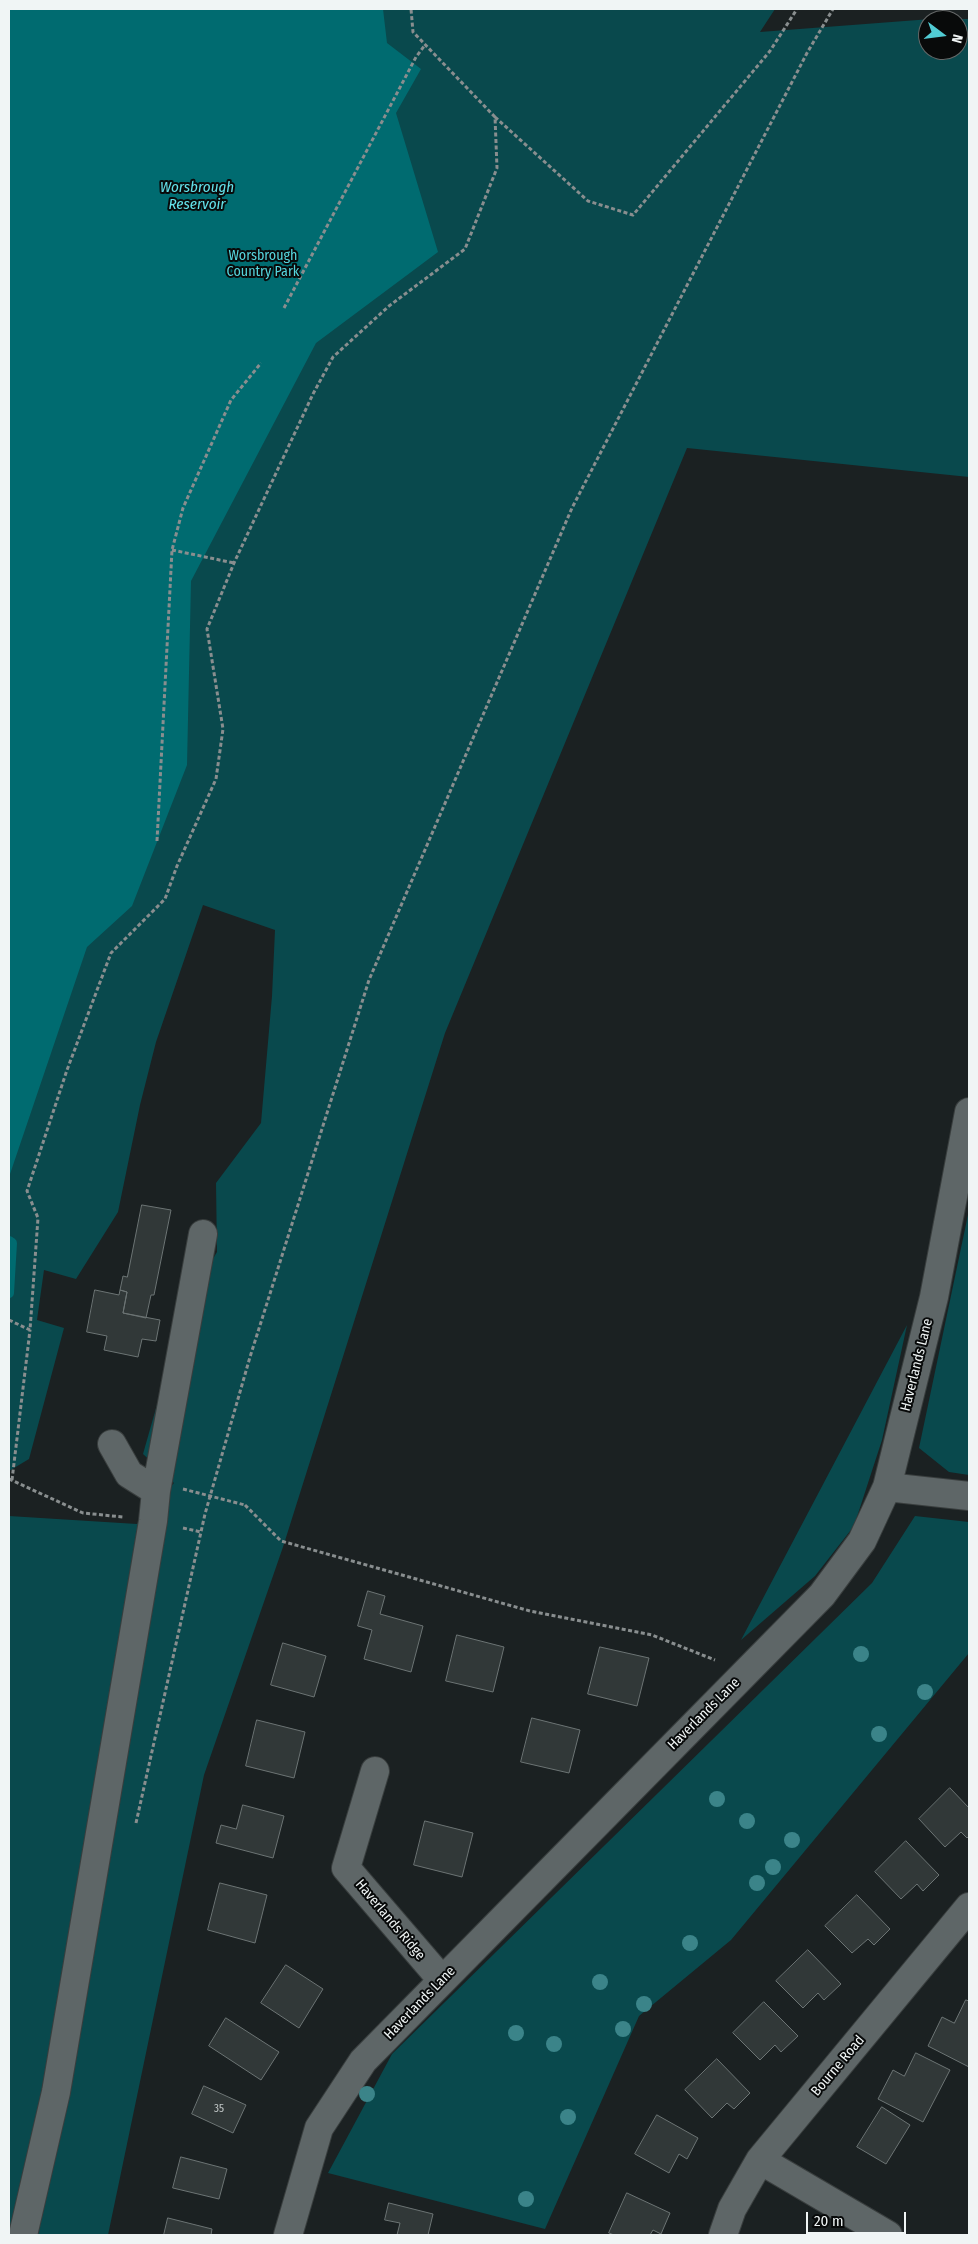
<!DOCTYPE html>
<style>
body{margin:0}
#map{position:relative;width:978px;height:2244px;overflow:hidden;background:#1b2122;font-family:"Fira Sans Condensed",sans-serif}
canvas{display:block}
.frame{position:absolute;inset:0;border:10px solid #f0f5f5;pointer-events:none}
.north{position:absolute;left:918px;top:10px;width:50px;height:50px;box-sizing:border-box;background:#080a0a;border:1px solid #656868;border-radius:50%;rotate:105deg;font-size:14px;font-weight:700;line-height:20px;text-align:center;color:#f0f5f5}
.north::after{content:'';display:block;margin:auto;width:18px;height:22px;background:#51ccd4;clip-path:polygon(50% 0,100% 100%,50% 72%,0 100%)}
.scale{position:absolute;left:806px;top:2212px;width:100px;height:22px;box-sizing:border-box;border:2px solid #f0f5f5;border-top:0;padding-left:6px;font-size:15px;line-height:18px;white-space:nowrap;color:#f0f5f5;-webkit-text-stroke:4px #080a0a;paint-order:stroke}
</style>
<div id="map">
<canvas width="978" height="2244"></canvas>
<div class="frame"></div>
<div class="north">N</div>
<div class="scale">20 m</div>
</div>
<script>
const g = document.querySelector('canvas').getContext('2d');
g.lineJoin = 'round';
function fillPath(path, color) { g.fillStyle = color; g.fill(path, 'evenodd'); }
function stroke(path, color, width, dash) { g.strokeStyle = color; g.lineWidth = width; g.lineCap = dash ? 'butt' : 'round'; g.setLineDash(dash || []); g.stroke(path); }
function label(font, color, halo, rows, align = 'center') {
  g.font = font + ' "Fira Sans Condensed",sans-serif'; g.lineWidth = 4; g.setLineDash([]); g.textBaseline = 'middle'; g.strokeStyle = halo; g.fillStyle = color; for (const [text, x, y, turn = 0] of rows) {
    g.save(); g.translate(x, y); g.rotate((+turn || 0) * Math.PI / 180); g.textAlign = isNaN(turn) ? turn : align; if (halo) g.strokeText(text, 0, 0); g.fillText(text, 0, 0); g.restore();
  }
}
fillPath(new Path2D(`
 M9,9H775L760,32L931,19H969V477L687,448L445,1033L283,1547L204,1775L108,2235H9V1516L137,1524L174,1483L143,1454L185,1306L217,1252L216,1183L261,1123L272,996L275,930L203,905L156,1042L140,1105L118,1212L76,1279L44,1270L37,1320L64,1328L29,1459L9,1471ZM928,20H958V50H928Z
 M969,1210V1475L949,1472L919,1448Z
 M907,1325L882,1440L854,1526L815,1576L741,1640Z
 M915,1516L969,1522V1653L731,1940L639,2016L545,2229L328,2173L392,2054L872,1583Z`), '#09494d');
fillPath(new Path2D(`
 M9,9H383L387,43L421,69L396,113L438,252L316,343L191,581L187,765L132,906L87,947L9,1177Z`), '#006b70');
stroke(new Path2D(`
 M9,1241L12,1243L9,1293`), '#006b70', 10);
const building = new Path2D(`
 M142,1205L171,1210L154,1295H151L146,1318L123,1313L127,1292L120,1290L123,1276L127,1277Z
 M95,1290L119,1295L120,1290L127,1292L123,1313L160,1320L156,1341L142,1339L138,1357L104,1350L107,1336L87,1332Z
 M368,1591L385,1596L380,1614L423,1626L411,1672L364,1659L372,1630L358,1626Z
 M457,1635L504,1647L493,1692L446,1681Z
 M283,1643L326,1656L314,1697L271,1685Z
 M600,1647L649,1658L637,1706L588,1694Z
 M532,1718L580,1730L569,1773L521,1762Z
 M257,1720L305,1732L294,1778L246,1766Z
 M950,1788L969,1808V1836L967,1838L961,1832L945,1847L919,1819Z
 M243,1805L284,1816L273,1858L216,1843L221,1825L236,1829Z
 M425,1821L473,1833L462,1877L414,1865Z
 M906,1841L939,1875L923,1891L917,1884L901,1899L875,1872Z
 M220,1883L267,1895L255,1943L208,1930Z
 M857,1895L890,1929L874,1945L868,1939L852,1953L825,1926Z
 M808,1950L841,1984L824,2000L818,1993L803,2008L776,1981Z
 M286,1965L323,1989L299,2028L261,2003Z
 M966,2000L969,2001V2067L928,2046L942,2017L954,2023Z
 M764,2002L798,2036L781,2052L775,2045L760,2060L733,2033Z
 M226,2018L279,2052L261,2080L209,2046Z
 M916,2053L950,2070L923,2122L878,2099L893,2070L904,2076Z
 M717,2059L750,2093L734,2109L727,2103L712,2118L685,2090Z
 M204,2086L246,2105L233,2133L192,2114Z
 M882,2107L910,2125L886,2164L857,2147Z
 M657,2115L698,2138L687,2159L679,2154L669,2173L635,2154Z
 M181,2157L227,2169L219,2199L173,2188Z
 M627,2193L670,2213L661,2234L653,2230L650,2235H614L609,2233Z
 M389,2203L433,2214L428,2235H397L400,2223L385,2220Z
 M168,2218L212,2229L211,2235H164Z`);
fillPath(building, '#313838');
stroke(building, '#6c7474', 1);
const minor = new Path2D(`
 M112,1444L129,1474L156,1491
 M887,1487L969,1496
 M375,1771L346,1868L442,1980
 M760,2160L888,2235
 M23,2235L56,2092L153,1521L156,1491L203,1234
 M288,2235L319,2128L363,2061L822,1595L862,1541L887,1487L934,1297L969,1112
 M723,2235L732,2209L760,2160L969,1907`);
stroke(minor, '#393e3e', 30);
stroke(new Path2D(`
 M495,117L588,201L633,215L770,51L797,9
 M284,308L416,57L425,45
 M172,550L234,563
 M157,841L172,550L183,508L231,400L261,363
 M9,1320L30,1330L38,1218L27,1191L67,1070L111,953L165,899L177,866L216,779L223,729L207,629L234,563L313,394L333,357L389,306L465,249L497,168L495,117L413,32L411,9
 M9,1479L83,1513L123,1517
 M12,1480L30,1330
 M245,1505L281,1541L530,1611L652,1635L715,1660
 M183,1528L201,1532
 M136,1823L205,1514L250,1357L369,980L572,508L807,53L833,9`), '#898e8f', 3, [4, 2.5]);
stroke(minor, '#5e6667', 28);
stroke(new Path2D(`
 M183,1489L245,1505`), '#898e8f', 3, [4, 2.5]);
g.fillStyle = '#3b8489';
for (const [x, y] of [
 [861,1654],
 [925,1692],
 [879,1734],
 [717,1799],
 [747,1821],
 [792,1840],
 [773,1867],
 [757,1883],
 [690,1943],
 [600,1982],
 [644,2004],
 [623,2029],
 [516,2033],
 [554,2044],
 [367,2094],
 [568,2117],
 [526,2199]
]) { g.beginPath(); g.arc(x, y, 8, 0, 2 * Math.PI); g.fill(); }
label('11px', '#c0c6c6', null, [
 ["35",219,2109]
]);
label('14px', '#55d5dd', '#080a0a', [
 ["Worsbrough",263,256],
 ["Country Park",263,272]
]);
label('14px', '#f0f5f5', '#080a0a', [
 ["Haverlands Lane",917,1365,-76],
 ["Haverlands Lane",704,1714,-45],
 ["Haverlands Ridge",390,1920,50],
 ["Haverlands Lane",420,2003,-46],
 ["Bourne Road",838,2066,-50]
]);
label('italic 15px', '#63e2ea', '#080a0a', [
 ["Worsbrough",197,188],
 ["Reservoir",197,205]
]);
</script>
